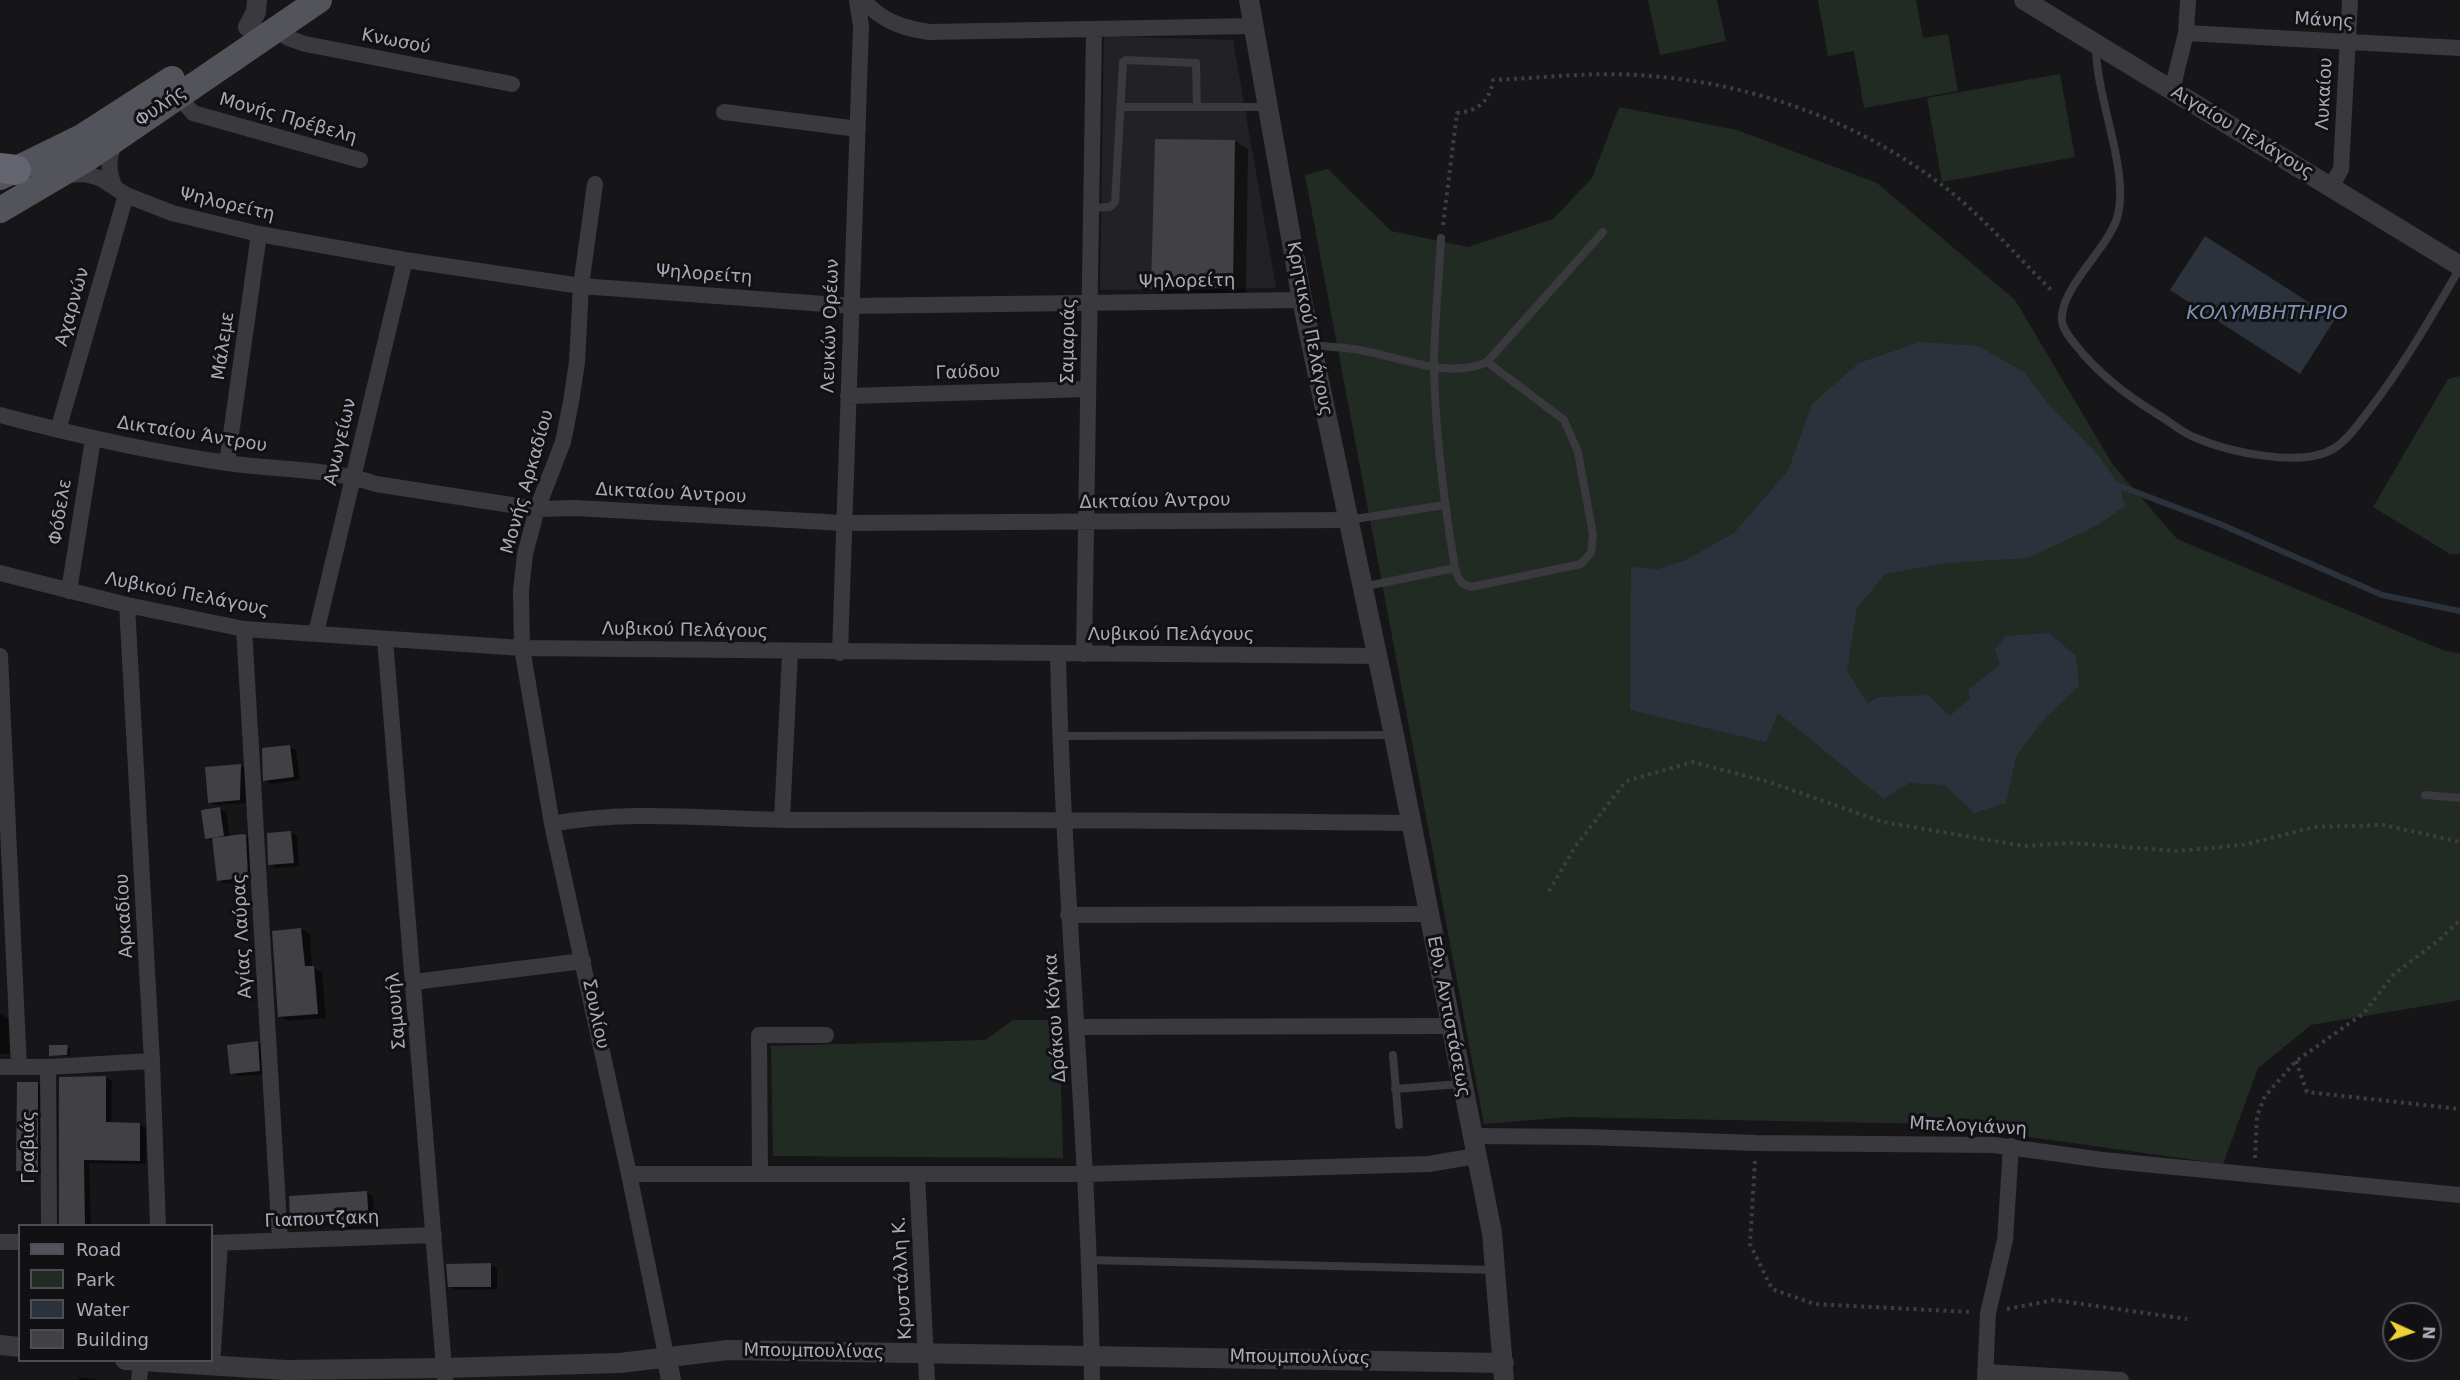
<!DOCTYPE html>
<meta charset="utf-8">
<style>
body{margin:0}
#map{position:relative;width:2460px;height:1380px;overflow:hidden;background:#161618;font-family:"DejaVu Sans",sans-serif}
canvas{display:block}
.legend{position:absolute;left:18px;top:1224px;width:195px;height:138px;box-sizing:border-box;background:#111113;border:2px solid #4d4e55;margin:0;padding:8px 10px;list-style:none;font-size:18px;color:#a8aab7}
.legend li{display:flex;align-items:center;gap:12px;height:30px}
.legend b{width:30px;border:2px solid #4d4e55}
.north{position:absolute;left:2382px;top:1302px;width:60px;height:60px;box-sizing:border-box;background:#111113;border:2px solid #4d4e55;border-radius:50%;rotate:93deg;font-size:16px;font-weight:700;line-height:24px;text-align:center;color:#a8aab7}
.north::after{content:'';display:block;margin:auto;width:21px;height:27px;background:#edd138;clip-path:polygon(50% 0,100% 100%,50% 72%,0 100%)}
</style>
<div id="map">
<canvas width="2460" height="1380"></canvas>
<ul class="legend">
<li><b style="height:8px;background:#53535b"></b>Road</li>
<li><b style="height:16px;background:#222a24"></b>Park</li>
<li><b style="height:16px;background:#2c323b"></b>Water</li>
<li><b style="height:16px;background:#404045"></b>Building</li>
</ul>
<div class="north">N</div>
</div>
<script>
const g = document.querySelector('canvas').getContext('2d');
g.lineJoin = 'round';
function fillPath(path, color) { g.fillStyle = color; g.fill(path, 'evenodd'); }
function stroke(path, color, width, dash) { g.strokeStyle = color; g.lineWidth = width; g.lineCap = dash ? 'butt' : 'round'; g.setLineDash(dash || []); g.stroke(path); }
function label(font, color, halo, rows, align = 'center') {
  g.font = font + ' "DejaVu Sans",sans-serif'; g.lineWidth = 6; g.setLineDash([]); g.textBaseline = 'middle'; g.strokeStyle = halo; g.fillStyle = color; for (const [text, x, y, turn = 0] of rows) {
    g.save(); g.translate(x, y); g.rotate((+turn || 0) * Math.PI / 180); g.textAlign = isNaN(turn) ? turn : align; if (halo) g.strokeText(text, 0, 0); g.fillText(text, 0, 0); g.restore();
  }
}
fillPath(new Path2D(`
 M1104,36L1233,40L1276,288L1100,290Z`), '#222225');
fillPath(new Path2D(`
 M1648,0H1717L1726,41L1660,55Z
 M1818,0H1916L1923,38L1948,34L1958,91L1864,108L1854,51L1828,56Z
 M2060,74L2075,157L1942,182L1927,98Z
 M1619,107L1737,130L1877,183L2015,300L2113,465L2177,539L2445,651L2460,653V1000L2311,1025L2258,1068L2223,1164L1935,1124L1569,1117L1484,1124L1305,175L1328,169L1391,231L1468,247L1553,219L1592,178Z
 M2460,376V554H2450L2373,507L2448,379Z
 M1013,1020H1059L1063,1158L773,1156L771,1046L985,1040Z`), '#222a24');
fillPath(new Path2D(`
 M2205,236L2335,319L2300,374L2170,290Z
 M1920,342L1978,346L2024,372L2050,406L2097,454L2120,486L2125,506L2096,526L2028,558L1946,563L1885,574L1857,608L1847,671L1868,704L1879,697L1928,695L1950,716L1970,698L1968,690L2000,665L1995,649L2006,636L2049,633L2076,656L2079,686L2047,716L2016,756L2006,803L1974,813L1945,785L1909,783L1884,799L1778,713L1766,742L1630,710L1631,567L1658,569L1686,560L1734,533L1788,471L1812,404L1859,363Z`), '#2c323b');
fillPath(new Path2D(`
 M1235,141L1248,149L1246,295L1166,296L1153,288Z
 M290,747L296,750L300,780L271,784L265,780Z
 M241,766L247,769L246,803L216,805L210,802L207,769Z
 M220,809L226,812L230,838L245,837L252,840L254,880L225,884L219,880L214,842L206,838Z
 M291,832L297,836L299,866L276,868L270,864Z
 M301,929L310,934L312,967L322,972L326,1018L288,1021L280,1016Z
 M0,1014L8,1018L10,1054H0Z
 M257,1043L264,1046L265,1074L238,1076L231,1073Z
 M67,1046L70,1048V1056H51Z
 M105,1077L112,1081L111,1124H140L146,1128V1164L89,1163L91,1226H60Z
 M37,1083L43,1087L44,1174H24L18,1170Z
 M367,1192L373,1196L374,1227L343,1229L336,1224L298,1225L291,1222Z
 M491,1265L497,1268V1289L456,1290L449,1286Z
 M79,1377L99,1380H78Z`), '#0007');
stroke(new Path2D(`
 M2120,486L2220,524L2382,595L2460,611`), '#2c323b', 6);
fillPath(new Path2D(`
 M1155,139L1235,140L1233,288L1151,289Z
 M290,745L294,777L263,781L262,748Z
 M241,764L240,800L208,803L205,767Z
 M220,807L224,836L205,839L201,810Z
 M291,831L294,863L268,865L267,833Z
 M243,834L246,835L248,877L217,881L212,838Z
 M301,928L305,966H314L318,1014L278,1017L272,931Z
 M258,1041L260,1071L230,1074L227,1045Z
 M49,1045H68L67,1055L49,1056Z
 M106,1076V1122L140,1123V1161L84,1160L85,1226H59V1077Z
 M17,1082H38V1171H16Z
 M367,1191L369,1225L335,1226V1221L290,1223L289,1196Z
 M491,1263V1287H448L446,1264Z`), '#404045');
stroke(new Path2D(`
 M1443,225L1457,113C1478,111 1490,101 1493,80C1541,78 1590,72 1638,75C1754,82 1867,123 1957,197C1991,226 2022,261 2054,293
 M1549,891L1575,847L1626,781L1693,762L1769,782L1883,822L2024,846L2070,843L2177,851L2243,845L2315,827L2384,825L2460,842
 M2296,1061L2307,1092L2460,1109
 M2255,1158L2257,1116L2265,1096L2296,1061L2364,1013L2393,975L2439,940L2460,920
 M1755,1161L1750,1244L1772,1289L1814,1304L1970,1312
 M2007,1309L2054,1300L2187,1319`), '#3d3e43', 4, [3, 4.5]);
stroke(new Path2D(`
 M2096,44C2095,98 2131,171 2117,218C2107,250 2059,289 2062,321C2063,332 2077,346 2084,355C2108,382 2134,400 2165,419C2175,426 2185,434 2196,438C2229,452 2301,468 2333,449C2348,440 2359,423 2370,409C2404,365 2431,317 2460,268
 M1121,107H1267
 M1091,208L1110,207L1115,202L1123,62L1126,60L1196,63L1197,107
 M1441,238C1439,281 1434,324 1434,367C1435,434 1444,502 1455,568C1458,579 1460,584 1471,587L1581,564L1591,553L1593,535L1578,452L1564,420L1487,362
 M1312,345C1327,347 1343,347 1359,350C1399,356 1448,380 1487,362L1603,232
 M1348,520L1445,505
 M1362,587L1455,568
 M1060,736L1394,735
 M2425,795L2460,798
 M1393,1055L1399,1125
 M1395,1089L1461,1084
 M1088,1260L1496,1270`), '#39393e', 8);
stroke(new Path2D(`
 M863,0C882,21 902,28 929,32L1254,26
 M275,29L288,38L305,44L512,84
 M2186,33L2460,48
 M2172,90L2186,33L2188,0
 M178,96L193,113L360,160
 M724,112L858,129
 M65,175L84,174L100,178L126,195L172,213L259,234L405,260L581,286L852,306L1302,300
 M595,184L581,286L577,362L571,402L563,442L537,509L525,554L521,591L522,648L552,824L629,1174L666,1355
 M2331,187L2341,169L2350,0
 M115,188C108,172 106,156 117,141
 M848,396L1088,389
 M0,415C75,435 151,452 227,463C276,470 328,468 376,484L537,509L576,508L843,523L1348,520
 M58,430L126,195
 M227,463L259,234
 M0,573L127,605L244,629L522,648L1377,656
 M69,591L93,439
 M127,605L152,1061L158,1226
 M244,629L280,1240
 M316,633L405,260
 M385,639L445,1380
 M840,653L861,26L857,0
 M1058,654C1063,896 1089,1138 1092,1380
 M1084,654L1094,29
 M0,656L19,1067
 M782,820L790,652
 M552,824C634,808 725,821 810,820C1010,819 1210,821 1410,823
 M1068,915L1428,914
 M414,982L583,961
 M1076,1027L1450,1026
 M0,1067H48L152,1061
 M48,1067L49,1226
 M1472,1136L1587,1137L1756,1143L1994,1145L2103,1160L2460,1195
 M629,1174H1085L1429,1164L1476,1156
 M760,1174L759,1035H826
 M917,1174L927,1380
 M0,1242H20
 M212,1243L434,1235
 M212,1366L220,1243
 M1985,1372L2121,1380
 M139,1380L141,1362
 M1985,1380L1988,1313L2005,1240L2011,1146`), '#39393e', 16);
stroke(new Path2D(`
 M1249,0L1302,300L1394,735L1492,1233L1504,1380
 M2024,0L2460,266
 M248,27L256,12L257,0
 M0,1345L20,1347
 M666,1355L671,1380
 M125,1360L286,1370L443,1368L620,1363L728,1350L1504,1363`), '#39393e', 20);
stroke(new Path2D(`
 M0,177L82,137L172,79
 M0,210L88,158L319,0`), '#53535b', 26);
stroke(new Path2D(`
 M0,168L16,170`), '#63646d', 30);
label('18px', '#a8aab7', '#111113', [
 ["Μάνης",2324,21,3],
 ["Κνωσού",396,42,11],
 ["Λυκαίου",2325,94,-87],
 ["Φυλής",161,107,-35],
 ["Μονής Πρέβελη",288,119,16],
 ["Αιγαίου Πελάγους",2242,133,31],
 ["Ψηλορείτη",227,205,13],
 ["Ψηλορείτη",704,275,4],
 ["Ψηλορείτη",1187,282,-1],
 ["Αχαρνών",73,307,-74],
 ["Λευκών Ορέων",831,326,-88],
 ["Κρητικού Πελάγους",1309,329,79],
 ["Σαμαριάς",1069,341,-89],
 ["Μάλεμε",224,346,-82],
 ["Γαύδου",968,373,-2],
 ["Δικταίου Άντρου",192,435,9],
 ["Ανωγείων",341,442,-77],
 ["Μονής Αρκαδίου",528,482,-74],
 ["Δικταίου Άντρου",671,494,3],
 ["Δικταίου Άντρου",1155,502,-1],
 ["Φόδελε",61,512,-81],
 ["Λυβικού Πελάγους",187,595,11],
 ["Λυβικού Πελάγους",685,631,1],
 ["Λυβικού Πελάγους",1171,635],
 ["Αρκαδίου",125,916,-93],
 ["Αγίας Λαύρας",243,936,-93],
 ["Σαμουήλ",397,1011,-95],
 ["Σουλίου",595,1014,78],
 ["Εθν. Αντιστάσεως",1448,1017,79],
 ["Δράκου Κόγκα",1056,1018,-94],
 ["Μπελογιάννη",1968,1127,3],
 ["Γραβιάς",29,1147,-90],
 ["Γιαπουτζακη",322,1220,-2],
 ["Κρυστάλλη Κ.",903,1278,-93],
 ["Μπουμπουλίνας",814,1352,1],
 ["Μπουμπουλίνας",1300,1358,1]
]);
label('italic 20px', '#8091b1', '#111113', [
 ["ΚΟΛΥΜΒΗΤΗΡΙΟ",2267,314]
]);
</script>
